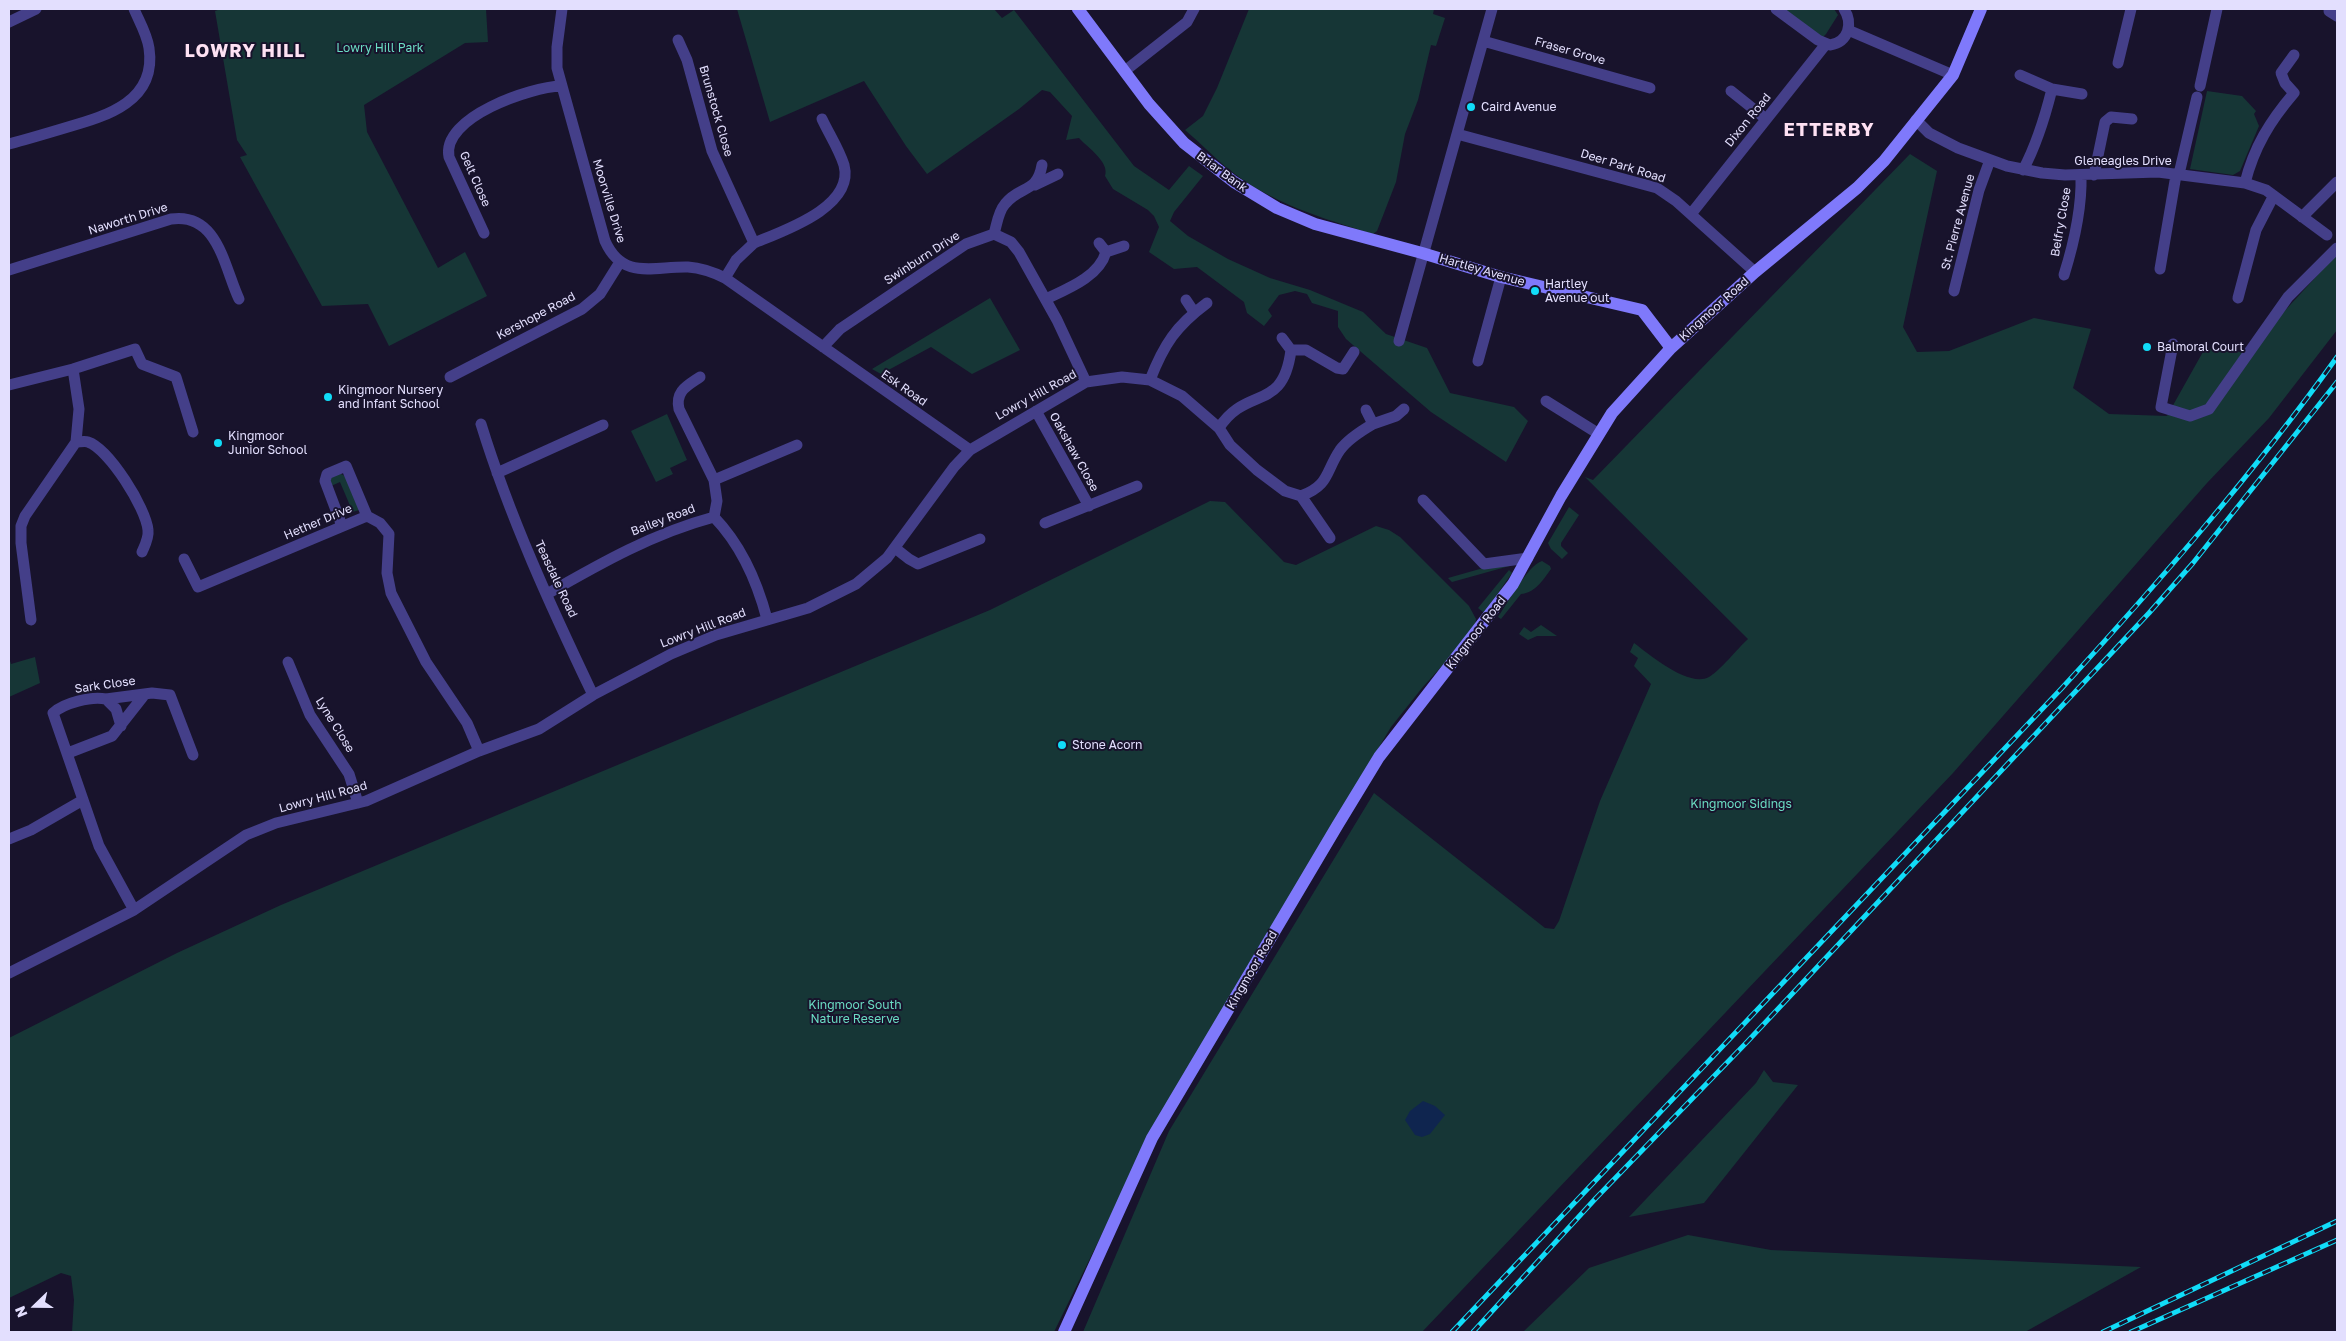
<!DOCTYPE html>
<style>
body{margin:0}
#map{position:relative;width:2346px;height:1341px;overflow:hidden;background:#18132c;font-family:"Golos Text",sans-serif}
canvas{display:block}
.frame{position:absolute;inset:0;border:10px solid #e3dffe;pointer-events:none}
.north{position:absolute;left:10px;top:1281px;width:50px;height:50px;-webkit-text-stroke:4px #18132c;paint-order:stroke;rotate:248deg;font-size:14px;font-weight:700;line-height:20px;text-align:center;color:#e3dffe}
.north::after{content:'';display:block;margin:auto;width:18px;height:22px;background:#e3dffe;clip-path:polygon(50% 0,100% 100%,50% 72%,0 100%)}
</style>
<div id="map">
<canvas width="2346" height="1341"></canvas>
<div class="frame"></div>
<div class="north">N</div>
</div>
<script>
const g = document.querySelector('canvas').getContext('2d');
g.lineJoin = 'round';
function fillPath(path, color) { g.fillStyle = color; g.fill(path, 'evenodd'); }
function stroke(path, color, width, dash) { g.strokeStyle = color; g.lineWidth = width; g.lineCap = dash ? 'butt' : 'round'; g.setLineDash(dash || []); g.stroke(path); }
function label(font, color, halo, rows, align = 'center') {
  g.font = font + ' "Golos Text",sans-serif'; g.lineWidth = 4; g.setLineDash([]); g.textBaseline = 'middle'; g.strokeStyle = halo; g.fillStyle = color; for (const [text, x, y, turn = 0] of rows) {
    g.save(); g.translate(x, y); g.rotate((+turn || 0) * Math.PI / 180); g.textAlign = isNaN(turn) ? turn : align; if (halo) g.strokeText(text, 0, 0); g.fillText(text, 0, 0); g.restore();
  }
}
fillPath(new Path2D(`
 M221,9H486L488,42L465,43L364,105L367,132L438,268L465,252L487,296L389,346L368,304L322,306L240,157L247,155L237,140L215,11Z
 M737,9H994L1002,18L1014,10L1134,166L1169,190L1189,166L1203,176L1174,212L1170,221L1188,236L1228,259L1270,278L1310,290L1363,312L1386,334L1427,348L1450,393L1514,407L1528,421L1506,462L1431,412L1346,339L1338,327V311L1312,303L1307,294L1295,291L1279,295L1268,310L1272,316L1264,326L1247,313L1244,302L1197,267L1174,269L1149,252L1159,227L1154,216L1148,210L1113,189L1105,176C1110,162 1087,147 1079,138L1066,140L1072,116L1050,92L1042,90L1019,109L927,174L906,146L864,81L770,122Z
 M1249,9H1434L1433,14L1445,18L1436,46L1431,45L1418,100L1405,134L1396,182L1377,231L1373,234C1322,218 1270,203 1227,168C1213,156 1199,142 1185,130L1203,116L1217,88Z
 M1784,9H1834L1838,15L1826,34L1822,38Z
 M2207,91L2242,96L2256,111L2254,114L2259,126L2240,171L2233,175L2190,169Z
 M1910,154L1937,171L1903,327L1917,352L1949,351L2034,318L2091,329L2073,388L2109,414L2167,416L2204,350L2214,348L2246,353L2337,254V330L2269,418L2207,483L1953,773L1422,1332H1083L1169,1131L1374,793L1545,928L1554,929L1559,921L1600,801L1651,684L1634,666L1638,658L1630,652L1634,643C1650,655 1689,688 1709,677C1721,670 1737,649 1748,639L1585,477L1593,480Z
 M990,298L1020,350L972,374L931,347L881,374L872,369Z
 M667,414L687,460L670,468L673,474L656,482L631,431Z
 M336,473C353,474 354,496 359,510L346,514L342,513L351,508L340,482L331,486V477Z
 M1210,501L1225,502L1284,562L1296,565L1376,526L1389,530L1400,537L1469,606L1476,619L1475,629L1422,688L1391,727L1161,1113L1054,1332H72L74,1300L71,1276L61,1273L9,1298V1038L177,953L281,905L990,610Z
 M1569,507L1579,515L1561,543V546L1568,553L1562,559L1551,549L1548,543Z
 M1508,561L1513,565L1452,582L1448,578Z
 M1542,561L1550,566L1551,569C1543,580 1535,593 1521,594L1501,619L1498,617C1507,604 1528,565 1542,561Z
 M1509,570L1512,573L1484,613L1478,608Z
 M1541,625L1557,636H1537L1528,640L1519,634L1524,627L1531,632Z
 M35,657L40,683L9,697V658L11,664Z
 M1764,1070L1773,1082L1798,1085L1704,1203L1629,1217L1756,1083Z
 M1688,1235L1771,1250L2141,1267L2025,1332H1523L1589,1268Z`), '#163636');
fillPath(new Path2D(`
 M1423,1101L1435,1106L1445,1115L1430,1134L1422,1137L1415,1135L1405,1120L1410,1111Z`), '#0f254f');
stroke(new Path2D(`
 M562,9L557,47V68L605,241C623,281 654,266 688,267C702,268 713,272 725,278L970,450
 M1776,9L1818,40L1830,45C1849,42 1853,23 1844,9
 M2329,11L2337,16
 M9,22L36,9
 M1848,30L1953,75
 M678,40L687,60L712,151L754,243
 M1483,41L1650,88
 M2118,63L2131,9
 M1126,70L1187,22L1194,9
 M2020,75L2052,89L2082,94
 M2200,86L2217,9
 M1731,91L1766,119
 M1916,120L1929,133L1958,148L2007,166L2042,173L2065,175L2158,172L2245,183L2266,190L2327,235
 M1457,134L1657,188L1676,201L1755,272
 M9,144C28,139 48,133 68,127C107,116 157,101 149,48C147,34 139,21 134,9
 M2023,170C2037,144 2045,117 2052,89
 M2179,174L2197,97
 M2094,175L2105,122L2111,117L2132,119
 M2245,183C2254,147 2270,121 2294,93L2285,83L2281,73L2294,55
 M1035,185L1058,174
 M1691,214L1826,44
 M2302,217L2337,182
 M484,233L449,157C441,117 531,87 561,86
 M994,234C997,224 998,212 1005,204C1020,185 1037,194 1042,165
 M1106,252L1124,246
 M2160,269L2176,175
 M9,270L171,219C218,212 224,267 239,299
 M2064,275C2074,243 2082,207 2081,175
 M725,278L736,260L754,243C783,231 855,207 844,165C839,149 829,134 822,119
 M1954,291L1979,190L1990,160
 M2238,298L2256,230L2273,197
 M1046,299C1067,289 1099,277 1106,252L1099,243
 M1186,300L1194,312
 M1282,338L1291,350
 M1399,341L1492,9
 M2173,344L2161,407L2190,416L2209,409L2288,297L2337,248
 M823,347L840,329L966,244L994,234L1011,242L1019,252L1057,320L1086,382
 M1478,361L1501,277
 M450,377L582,309L600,294L620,262
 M700,377C687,386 675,391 679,409L714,480L717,501L714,517
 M1150,380C1164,344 1176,326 1207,303
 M9,385L73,369L135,349L142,364L176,377L193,432
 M1546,401L1599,434
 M1036,411L1089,506
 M481,424C510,518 551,607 593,695
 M1373,424L1396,416L1404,409
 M1219,428C1247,385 1283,413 1291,350H1306L1337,368L1343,369L1354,352
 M76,442C80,442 85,441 88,442C109,449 146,508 148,530C149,538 145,545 142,552
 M497,473L603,425
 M714,480L797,445
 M1301,496C1330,485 1325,472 1340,450C1348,439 1361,431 1373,424L1366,410
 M1423,500L1484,564L1528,558
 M1045,523L1137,486
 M342,526L325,481L327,474L346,466L367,516
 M895,548L909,559L918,564L980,539
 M184,559L198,587L367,516L380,523L389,534L387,573L391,593L426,662L467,723L479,751
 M547,594C601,563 654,533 714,517C741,545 757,581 767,619
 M31,620L21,543V526L25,516L76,442L79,409L73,369
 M288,662L310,715L349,774L358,803
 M106,699L116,709L121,726
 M68,753L112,736L145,694
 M9,839L31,830L83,800
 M134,910L99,846L53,713C64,703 91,696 106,699L152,693L170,695L193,755
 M9,973L134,910L246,835L276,823L366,801L479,751L539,729L593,695L671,654L716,635L808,608L856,584L887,558L954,467L970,450L1086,382L1122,377L1150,380L1182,396L1219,428L1230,445L1257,470L1285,491L1301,496L1330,538`), '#443f89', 11);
stroke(new Path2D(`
 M1078,9L1149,104L1184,143L1234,182L1277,208L1315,224L1422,253L1501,277L1642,310L1671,348
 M1064,1332L1152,1138L1337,826L1379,757L1513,584L1561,496L1612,413L1671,348L1755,272L1857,188L1884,161L1953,75L1981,9`), '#7f79fb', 12);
const rail = new Path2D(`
 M1452,1332L2062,688C2159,582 2254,473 2337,357
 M1473,1332L1596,1198L1747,1042L2149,613L2193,563L2337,382
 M2103,1332L2337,1221
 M2131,1332L2337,1240`);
stroke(rail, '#11dcf8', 5);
stroke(rail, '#18132c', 3, [9]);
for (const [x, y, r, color] of [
 [1471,107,5,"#11dcf8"],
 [1535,291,5,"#11dcf8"],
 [2147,347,5,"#11dcf8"],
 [328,397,5,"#11dcf8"],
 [218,443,5,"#11dcf8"],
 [1062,745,5,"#11dcf8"]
]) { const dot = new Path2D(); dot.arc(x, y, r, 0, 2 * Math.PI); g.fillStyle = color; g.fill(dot); stroke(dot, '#18132c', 2); }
label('12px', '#6bdec4', '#18132c', [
 ["Lowry Hill Park",380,48],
 ["Kingmoor Sidings",1741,804],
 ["Kingmoor South",855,1005],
 ["Nature Reserve",855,1019]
]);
label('12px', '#e3dffe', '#18132c', [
 ["Fraser Grove",1570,51,16],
 ["Brunstock Close",716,111,74],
 ["Dixon Road",1748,120,-51],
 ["Gleneagles Drive",2123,161],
 ["Deer Park Road",1623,166,17],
 ["Briar Bank",1222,172,36],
 ["Gelt Close",475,179,66],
 ["Moorville Drive",609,201,73],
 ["Naworth Drive",128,219,-17],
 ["St. Pierre Avenue",1958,222,-75],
 ["Belfry Close",2061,222,-80],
 ["Swinburn Drive",922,258,-33],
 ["Hartley Avenue",1482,270,16],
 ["Kingmoor Road",1714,309,-42],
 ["Kershope Road",536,316,-28],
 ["Esk Road",904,388,35],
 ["Lowry Hill Road",1036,395,-29],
 ["Oakshaw Close",1074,452,61],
 ["Bailey Road",663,520,-21],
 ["Hether Drive",318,522,-23],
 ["Teasdale Road",556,579,65],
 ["Lowry Hill Road",703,628,-21],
 ["Kingmoor Road",1476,633,-52],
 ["Sark Close",105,685,-8],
 ["Lyne Close",335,725,58],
 ["Lowry Hill Road",323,797,-15],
 ["Kingmoor Road",1252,970,-60]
]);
label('12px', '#e3dffe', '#18132c', [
 ["Caird Avenue",1481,107],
 ["Hartley",1545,284],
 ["Avenue out",1545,298],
 ["Balmoral Court",2157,347],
 ["Kingmoor Nursery",338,390],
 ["and Infant School",338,404],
 ["Kingmoor",228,436],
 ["Junior School",228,450],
 ["Stone Acorn",1072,745]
], 'left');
g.letterSpacing = '1px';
label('bold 18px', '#fee1f3', '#18132c', [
 ["LOWRY HILL",245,51],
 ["ETTERBY",1829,130]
]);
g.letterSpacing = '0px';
</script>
